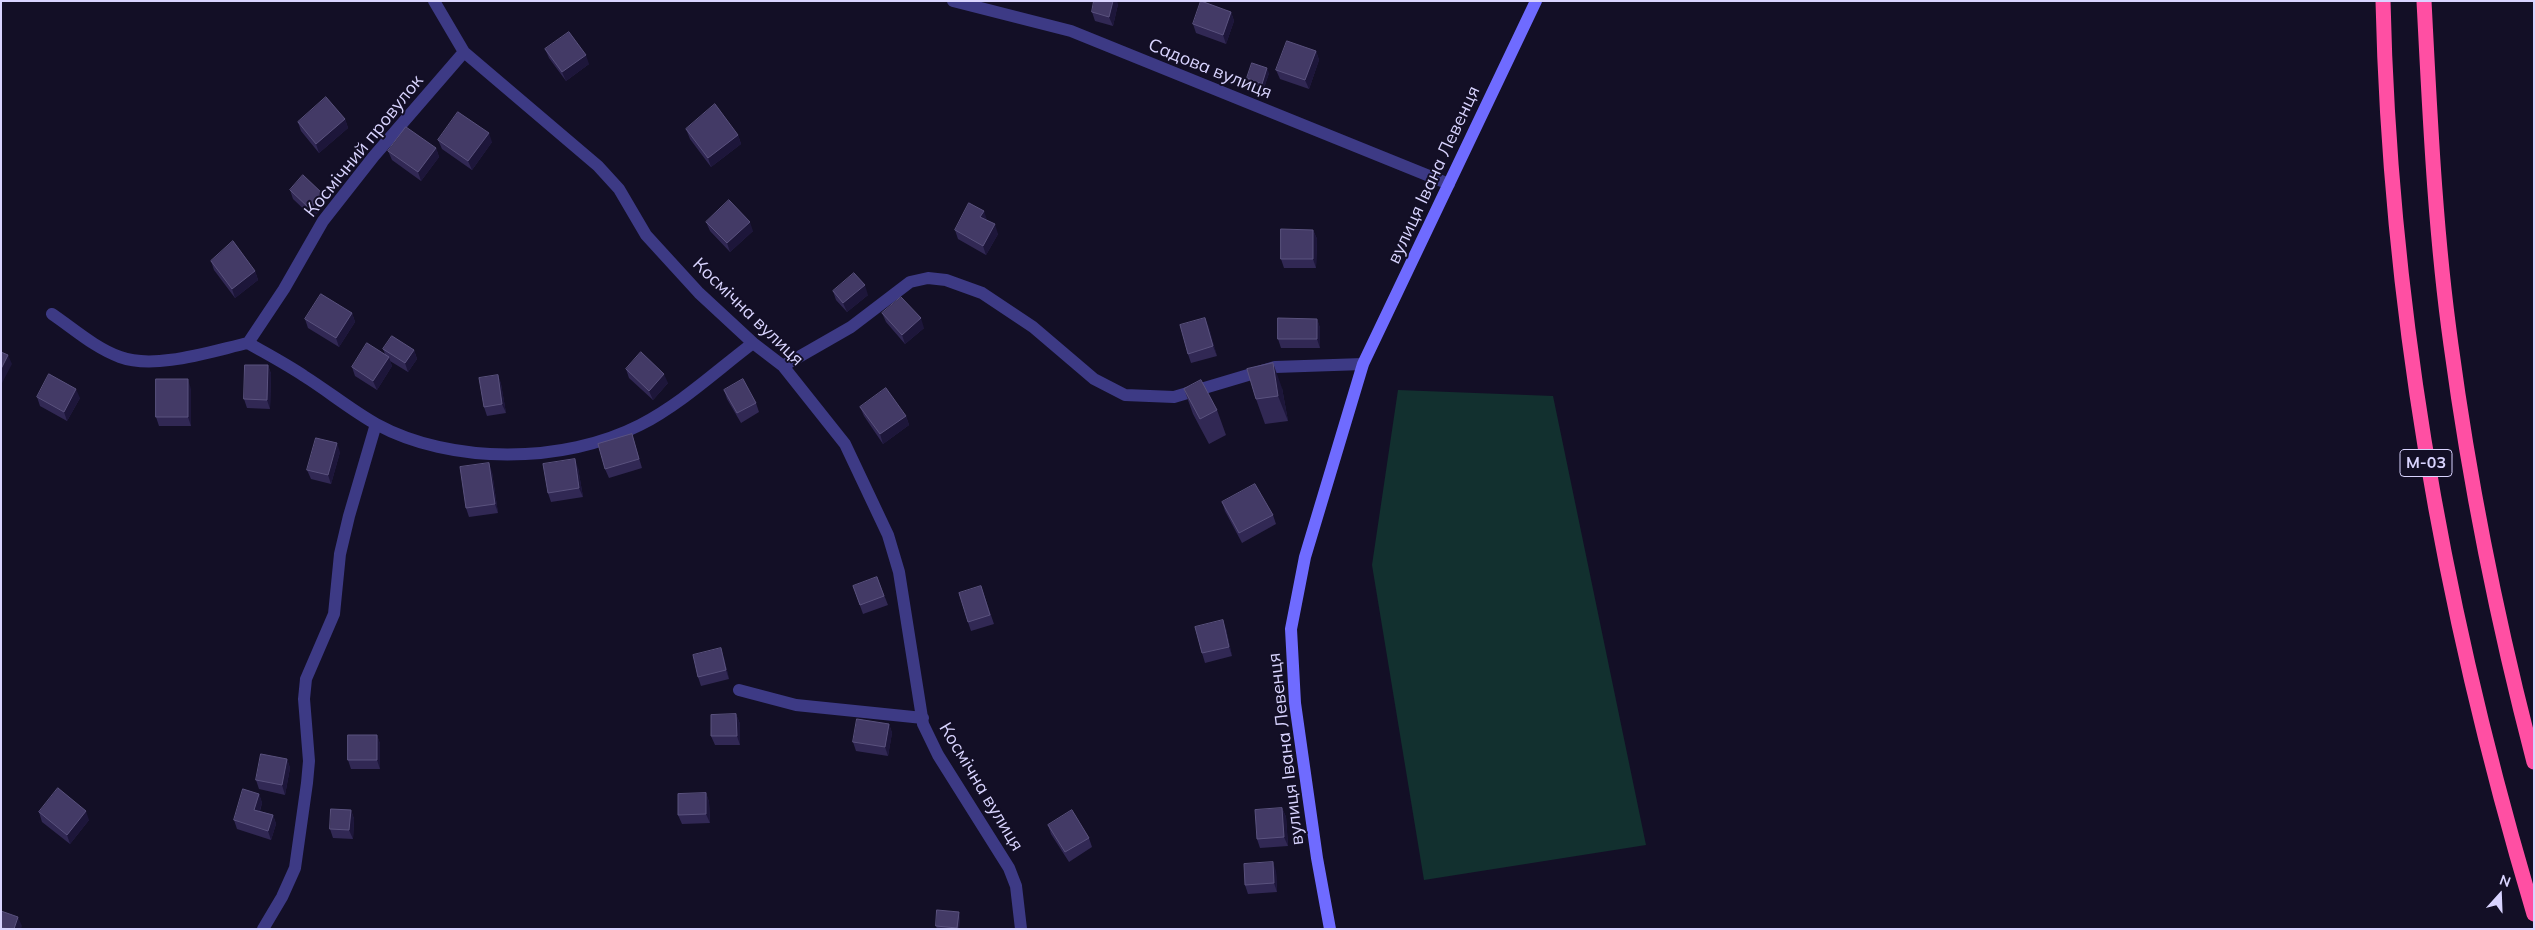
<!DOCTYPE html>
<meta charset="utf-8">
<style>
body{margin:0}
#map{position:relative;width:2535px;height:930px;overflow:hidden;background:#130f26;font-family:Mulish,sans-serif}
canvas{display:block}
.frame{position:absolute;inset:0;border:2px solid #d9d4ff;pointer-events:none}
.north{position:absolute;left:2475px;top:870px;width:50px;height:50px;-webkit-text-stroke:4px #130f26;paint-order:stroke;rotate:20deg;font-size:14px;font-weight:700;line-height:20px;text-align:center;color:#d9d4ff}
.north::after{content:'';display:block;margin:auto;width:18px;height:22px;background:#d9d4ff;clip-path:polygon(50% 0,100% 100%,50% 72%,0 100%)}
</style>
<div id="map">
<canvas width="2535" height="930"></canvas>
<div class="frame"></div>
<div class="north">N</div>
</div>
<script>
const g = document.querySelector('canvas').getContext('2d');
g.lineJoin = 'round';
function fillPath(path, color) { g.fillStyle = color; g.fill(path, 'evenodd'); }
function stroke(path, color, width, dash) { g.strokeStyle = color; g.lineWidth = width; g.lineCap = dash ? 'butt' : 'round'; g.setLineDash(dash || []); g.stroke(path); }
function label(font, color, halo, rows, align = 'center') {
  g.font = font + ' Mulish,sans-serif'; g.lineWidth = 4; g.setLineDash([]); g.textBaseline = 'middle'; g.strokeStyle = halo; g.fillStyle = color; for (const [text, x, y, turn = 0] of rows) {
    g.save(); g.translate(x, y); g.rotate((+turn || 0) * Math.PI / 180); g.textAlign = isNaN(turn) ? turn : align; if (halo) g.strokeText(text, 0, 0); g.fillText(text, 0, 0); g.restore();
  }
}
fillPath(new Path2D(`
 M1398,390L1553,396L1646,845L1424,880L1372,565Z`), '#12302f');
stroke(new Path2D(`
 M434,1L464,52L598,166L619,189L646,235L699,293L753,343L783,366L845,444L888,535L899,572L923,724L938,755L1009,868L1016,886L1021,929
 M953,1L1071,31L1449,184
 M52,314C74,329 95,348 120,357C155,370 212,351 248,343C267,354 286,364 304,376C328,391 351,410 376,424C451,465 564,464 640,425C681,404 716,371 753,343
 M248,343L284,289L323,221L374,156L464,52
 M783,366L851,327L910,282L928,278L946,280L982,293L1033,327L1094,379L1125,395L1174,397L1275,367L1363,364
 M739,690L796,705L923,718
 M263,929L282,897L295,868L307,783L309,761L304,699L306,679L334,614L340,554L349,516L376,424`), '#3d3a85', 12);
stroke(new Path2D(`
 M1330,929L1317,858L1295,703L1291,629L1305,557L1363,364L1536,1`), '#6f6bff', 12);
stroke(new Path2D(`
 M2383,1C2390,312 2445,617 2534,914
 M2424,1C2430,116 2435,231 2451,345C2470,486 2498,625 2534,762`), '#ff4fa3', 15);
fillPath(new Path2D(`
 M1118,4L1113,26L1095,21L1092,12Z
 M1231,12L1234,21L1226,44L1196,33L1193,24Z
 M545,49L589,64L566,81L549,58Z
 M1316,51L1319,60L1309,89L1280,79L1276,70Z
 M1269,73L1264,88L1249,83L1247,78Z
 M345,119L348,128L319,153L301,131L298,122Z
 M686,129L738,135L741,144L711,167L690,139Z
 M438,140L492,142L472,170L442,149Z
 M436,148L439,157L421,181L392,160L388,151Z
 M290,190L323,194L326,203L313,218L293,199Z
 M987,220L998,234L986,255L958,239L955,230Z
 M706,222L753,231L730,252L710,231Z
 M1313,230L1317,239L1316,268H1284L1281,259Z
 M211,261L255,271L258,280L235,298L214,270Z
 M833,291L868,295L847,312L836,300Z
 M352,313L355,322L339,347L308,328L305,319Z
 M882,313L924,328L905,344L886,322Z
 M1205,318L1217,356L1191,363L1188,354Z
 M1317,319L1320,328V348H1281L1278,339Z
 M383,349L414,350L417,359L408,372L390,361L392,366L377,390L355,376L352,367L385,354Z
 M268,365L271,374L270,409L247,408L244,399Z
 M626,369L668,383L653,400L629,378Z
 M498,375L501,384L506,413L487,416L484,407Z
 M1282,388L1288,421L1265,424L1256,399Z
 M191,389V426H159L156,417Z
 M1184,389L1217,410L1226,435L1209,444L1193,414Z
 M724,390L756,403L759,412L741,423L727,399Z
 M37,397L80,398L67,421L40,406Z
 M860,407L906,416L909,425L883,444L864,416Z
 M632,434L642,468L609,478L605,469Z
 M340,452L331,484L311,479L307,470Z
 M578,468L583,497L551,502L548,493Z
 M492,472L498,513L469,517L466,508Z
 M1222,502L1273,515L1276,524L1242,543L1225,511Z
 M877,577L888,605L863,614L853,586Z
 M981,586L994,624L971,631L968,622Z
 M1226,629L1232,656L1205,663L1202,653Z
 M724,658L729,679L701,686L698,677Z
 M736,714L740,724V745H715L711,736Z
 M889,724L892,733L888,756L856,751L853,742Z
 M377,735L380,744V769H351L348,760Z
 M287,759L290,768L285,795L259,789L256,780Z
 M706,793L709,802L710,823L682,824L678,815Z
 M259,794L262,803L260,811L273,815L276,824L271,840L237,829L234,820Z
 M1282,808L1286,817L1288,846L1260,848L1257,839Z
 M351,810L354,819L353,839L333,838L330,829Z
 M39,812L89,820L70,844L42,822Z
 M1048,825L1089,838L1092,847L1069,862L1051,834Z
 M1276,871L1277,892L1248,894L1245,885Z
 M960,916L959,929H937L936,926Z`), '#312854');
fillPath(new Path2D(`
 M1113,1H1117L1118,4L1113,26L1109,17Z
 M1231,12L1234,21L1226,44L1223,35Z
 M1316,51L1319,60L1309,89L1305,80Z
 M586,55L589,64L566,81L562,72Z
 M1267,68L1269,73L1264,88L1262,84Z
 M345,119L348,128L319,153L316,144Z
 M489,133L492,142L472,170L468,161Z
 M738,135L741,144L711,167L708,158Z
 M436,148L439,157L421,181L418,172Z
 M323,194L326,203L313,218L310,209Z
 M984,211L987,220L980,217Z
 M750,222L753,231L730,252L727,243Z
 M995,224L998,234L986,255L983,246Z
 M1313,230L1317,239L1316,268L1313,259Z
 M255,271L258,280L235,298L232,289Z
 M865,285L868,295L847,312L843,303Z
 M352,313L355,322L339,347L336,338Z
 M921,318L924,328L905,344L902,335Z
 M1205,318L1209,327L1217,356L1213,346Z
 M1317,319L1320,328V348L1317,339Z
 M414,350L417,359L408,372L405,363Z
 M8,355L12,364L1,385V369Z
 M389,357L392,366L377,390L373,381Z
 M1273,363L1282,388L1288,421L1278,396Z
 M268,365L271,374L270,409L267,400Z
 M664,374L668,383L653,400L649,391Z
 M498,375L501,384L506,413L502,404Z
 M188,379L191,389V426L188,417Z
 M76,389L80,398L67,421L64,412Z
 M906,416L909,425L883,444L880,434Z
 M337,443L340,452L331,484L328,475Z
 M575,459L578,468L583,497L579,488Z
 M489,463L492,472L498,513L495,504Z
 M1223,620L1226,629L1232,656L1229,647Z
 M721,648L724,658L729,679L726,670Z
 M736,714L740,724V745L737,736Z
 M889,724L892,733L888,756L885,747Z
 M377,735L380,744V769L377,760Z
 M287,759L290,768L285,795L282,785Z
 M706,793L709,802L710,823L706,814Z
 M259,794L262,803L257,819L254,810Z
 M1282,808L1286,817L1288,846L1284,837Z
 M351,810L354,819L353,839L349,830Z
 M86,811L89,820L70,844L67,835Z
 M273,815L276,824L271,840L268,831Z
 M1273,862L1276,871L1277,892L1274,883Z
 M959,912L960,916L959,929H958Z
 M18,917L22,926L21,929H14Z`), '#1d163a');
const building = new Path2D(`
 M1094,1H1113L1109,17L1092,12Z
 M1201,1L1231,12L1223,35L1193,24Z
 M569,32L586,55L562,72L545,49Z
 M1287,41L1316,51L1305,80L1276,70Z
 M1252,63L1267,68L1262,84L1247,78Z
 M326,97L345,119L316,144L298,122Z
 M715,104L738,135L708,158L686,129Z
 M458,112L489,133L468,161L438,140Z
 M406,127L436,148L418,172L388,151Z
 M303,175L323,194L310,209L290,190Z
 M729,200L750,222L727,243L706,222Z
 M969,203L984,211L980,217L995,224L983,246L955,230Z
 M1281,229L1313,230V259H1281Z
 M233,241L255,271L232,289L211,261Z
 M854,273L865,285L843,303L833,291Z
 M321,294L352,313L336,338L305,319Z
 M901,297L921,318L902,335L882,313Z
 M1205,318L1213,346L1188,354L1180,325Z
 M1278,318L1317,319V339H1278Z
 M392,336L414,350L405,363L383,349Z
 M367,343L389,357L373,381L352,367Z
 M1,352L8,355L1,369Z
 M641,352L664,374L649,391L626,369Z
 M1273,363L1278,396L1256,399L1247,369Z
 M245,365H268L267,400L244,399Z
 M49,374L76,389L64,412L37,397Z
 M498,375L502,404L484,407L479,378Z
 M156,379H188V417H156Z
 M743,379L756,403L737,413L724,390Z
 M1201,380L1217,410L1200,419L1184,389Z
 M886,388L906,416L880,434L860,407Z
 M632,434L639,459L605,469L598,444Z
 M316,438L337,443L328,475L307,470Z
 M575,459L579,488L548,493L543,464Z
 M489,463L495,504L466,508L460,467Z
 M1255,484L1273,515L1239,533L1222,502Z
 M877,577L884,596L860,605L853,586Z
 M981,586L990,615L968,622L959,593Z
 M1223,620L1229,647L1202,653L1195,627Z
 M721,648L726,670L698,677L693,655Z
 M736,714L737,736H711V715Z
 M857,719L889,724L885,747L853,742Z
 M348,735H377V760H348Z
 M261,754L287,759L282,785L256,780Z
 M58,788L86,811L67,835L39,812Z
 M243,789L259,794L254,810L273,815L268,831L234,820Z
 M706,793V814L678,815V794Z
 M1282,808L1284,837L1257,839L1255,810Z
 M331,809L351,810L349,830L330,829Z
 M1072,810L1089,838L1065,852L1048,825Z
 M1273,862L1274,883L1245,885L1244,864Z
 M937,910L959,912L957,928L936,926Z
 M1,911L18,917L14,929L1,928Z`);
fillPath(building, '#433a66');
stroke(building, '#5a527e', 1);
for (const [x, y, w] of [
 [2426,463,52]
]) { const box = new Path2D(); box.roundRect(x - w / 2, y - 13.5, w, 27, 4); g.fillStyle = '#130f26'; g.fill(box); stroke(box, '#d9d4ff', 1); }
label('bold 16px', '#d9d4ff', null, [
 ["М-03",2426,463]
]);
label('18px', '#d9d4ff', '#130f26', [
 ["Садова вулиця",1210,69,22],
 ["Космічний провулок",364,146,-51],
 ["вулиця Івана Левенця",1434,175,-65],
 ["Космічна вулиця",748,312,44],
 ["вулиця Івана Левенця",1286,749,-97],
 ["Космічна вулиця",981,787,59]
]);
</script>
